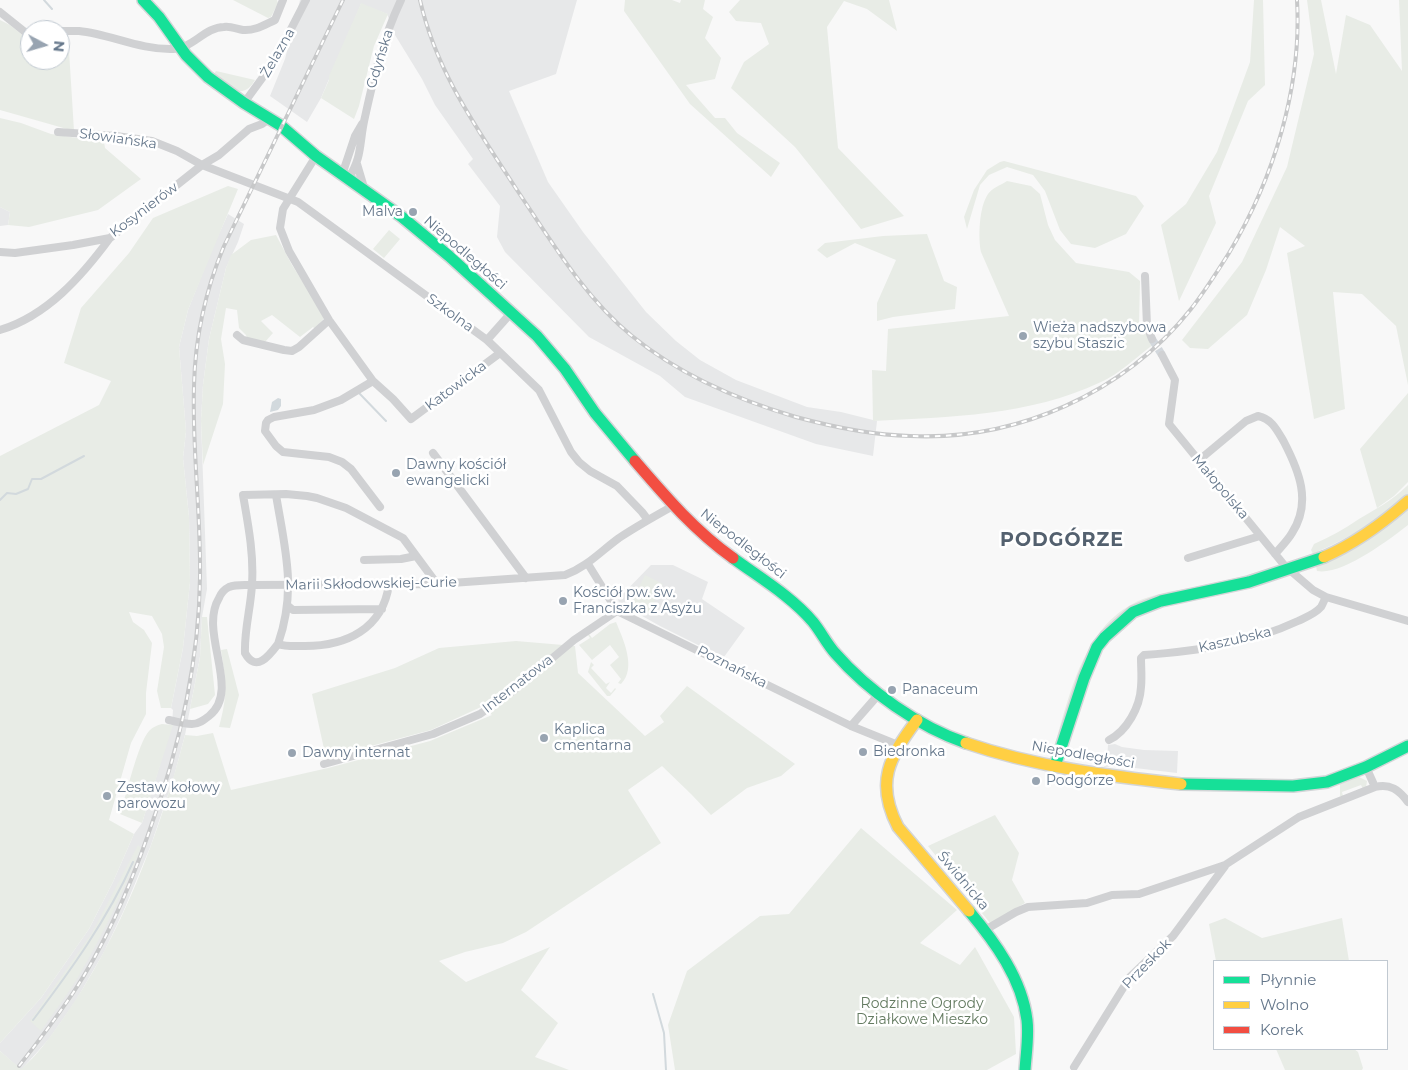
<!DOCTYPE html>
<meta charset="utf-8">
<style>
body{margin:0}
#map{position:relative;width:1408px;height:1070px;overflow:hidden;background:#f8f8f8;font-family:Montserrat,sans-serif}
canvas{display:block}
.legend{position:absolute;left:1213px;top:960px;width:175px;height:90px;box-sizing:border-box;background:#fff;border:1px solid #c1c9d1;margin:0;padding:6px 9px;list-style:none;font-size:15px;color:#65778b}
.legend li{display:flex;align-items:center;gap:10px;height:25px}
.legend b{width:25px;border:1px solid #c1c9d1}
.north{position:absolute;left:20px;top:20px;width:50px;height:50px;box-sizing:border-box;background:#fff;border:1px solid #c1c9d1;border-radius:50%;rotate:96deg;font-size:14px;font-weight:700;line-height:20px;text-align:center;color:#65778b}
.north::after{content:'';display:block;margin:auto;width:18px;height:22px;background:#98a4b1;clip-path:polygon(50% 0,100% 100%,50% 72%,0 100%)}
</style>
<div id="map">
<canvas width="1408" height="1070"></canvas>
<ul class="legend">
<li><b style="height:6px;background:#16e098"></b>Płynnie</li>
<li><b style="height:6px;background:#ffcf43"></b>Wolno</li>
<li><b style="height:6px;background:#f24e42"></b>Korek</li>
</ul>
<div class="north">N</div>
</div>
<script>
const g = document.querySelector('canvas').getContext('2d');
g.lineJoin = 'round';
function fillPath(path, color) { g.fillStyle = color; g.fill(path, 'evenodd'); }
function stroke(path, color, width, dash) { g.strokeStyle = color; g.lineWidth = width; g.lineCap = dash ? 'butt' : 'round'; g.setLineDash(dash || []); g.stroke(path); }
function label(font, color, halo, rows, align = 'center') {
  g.font = font + ' Montserrat,sans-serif'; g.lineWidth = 5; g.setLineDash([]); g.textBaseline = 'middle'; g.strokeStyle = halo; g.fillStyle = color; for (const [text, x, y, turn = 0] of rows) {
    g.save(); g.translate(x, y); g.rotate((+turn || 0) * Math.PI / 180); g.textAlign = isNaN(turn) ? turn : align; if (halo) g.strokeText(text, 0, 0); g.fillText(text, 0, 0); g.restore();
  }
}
fillPath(new Path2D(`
 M300,0H577L556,74L509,91L548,182L583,232L646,312L676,341L700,360L736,380L807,407L841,412L877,421L873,456L816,444L685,397L660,376L589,337L505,252L497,237L500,206L468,164L473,159L435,105L422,79L395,35L387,14L361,4L321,98L307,122L270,96L285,59Z
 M0,207L10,212L8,225L0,226Z
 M228,214L244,224L238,242L226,268L209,339L203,385L201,421L207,589L202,617L200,657L185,735L173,780L151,845L124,910L104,952L75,1002L49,1039L21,1070L0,1051V1043L41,998L89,929L113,882L134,834L142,823L172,725L173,710L171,708L183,648L190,582L189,517L183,458L186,431L179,347L188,310L212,249Z
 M651,565H673L708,582L702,599L745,628L724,657L720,656L660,626L619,603L618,599Z
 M1115,744L1122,747L1144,750L1178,751L1177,773L1118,766L1104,767L1107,761L1108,745Z`), '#e7e8e9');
fillPath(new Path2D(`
 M233,0H277L278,3L271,17L268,18Z
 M625,0H672L680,3L681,0H705L703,9L713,17L705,38L721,58L715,79L686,85L715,118H725L737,133L780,163L771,177L690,104L624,11Z
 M740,0H889L897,31L867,9L844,1L827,27L838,148L904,216L861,229L795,147L731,88L744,62L769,44L761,23L736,21L729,12Z
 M1254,0H1263L1265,85L1248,101L1209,196L1216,223L1179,301L1161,225L1186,204L1217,152L1250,62Z
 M1307,0H1321L1336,74L1346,15L1370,25L1402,71L1399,0H1408V385L1396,326L1362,294L1333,292L1345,409L1314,419L1287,253L1305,246L1280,227L1266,270L1247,315L1208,349L1190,348L1182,340L1242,262L1287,167L1314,54Z
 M361,3L388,14L374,46L359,106L354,119L321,98L329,80V76Z
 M0,20L10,25L30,41V60H60V37L68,34L74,131L0,110Z
 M216,71L255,80C251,87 246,92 238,91L214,74Z
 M0,118L21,123L51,134L104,142L105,148L141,179L98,210L29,227L8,225L10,212L0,207Z
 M1004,161L1136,196L1144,206L1126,234L1095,248L1071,244L1060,230L1045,191L1033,175L1007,167L989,175L980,185L967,229L964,217L974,190L987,170L1000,162Z
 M1007,181L1031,186L1040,194L1048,225L1055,240L1076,263L1129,272L1140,281L1139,326L1154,344C1139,355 1118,375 1101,382C1029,416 950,417 873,421L872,370L886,371L888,329L1009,316L981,252C978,238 979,207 988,194C992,188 1001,185 1007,181Z
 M228,186L238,189L188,310L179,347L186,431L183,458L189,517L190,582L183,648L171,708H161L157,691L164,647L162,634L152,616L129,612L133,622L144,630L152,643L146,693V714L131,743L109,820L134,834L113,882L89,929L41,998L0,1043V456L99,405L111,381L64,363L81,308L129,253L153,218Z
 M389,230L400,239L384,258L373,249Z
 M927,234L944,281L957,287L955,309L893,317L877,321V303L896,260L855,243L827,258L817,250L825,243L883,236Z
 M276,235L292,265L325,317L315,329L313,327L300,337L272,315L261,321L273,333L265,342L247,338L246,335L239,328L237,310L226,308L221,339L225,364L223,404L203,465L201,421L203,385L209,339L226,268L231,255L251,240Z
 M1408,393V482L1394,496L1377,508L1360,449Z
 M1408,485V494C1381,518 1352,537 1319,551L1317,554H1313L1311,550L1314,544C1330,537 1344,529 1359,519C1376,509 1393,500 1408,485Z
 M1408,507V525C1389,540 1341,576 1317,571L1316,566L1319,564Z
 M1264,570L1268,572L1122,614L1104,632L1057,749L1054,748C1071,691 1085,617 1149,597C1167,591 1187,589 1205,585C1225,581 1245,576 1264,570Z
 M645,575L663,584L648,614L630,605Z
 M202,617H207L215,695L208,704L190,709L200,657Z
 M616,622C623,639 637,668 621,684L618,683L621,679L610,665L619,657L610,645L592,660L579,645L590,638L588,635L589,634L592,638L610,624Z
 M516,641L575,646L578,673L645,736L664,722L660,716L687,686L795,764L781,776L747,788L711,815L691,794L662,766L628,790L661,843L526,932L503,943L465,952L439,961L466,982L550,947L521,990L558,1023L535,1057L569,1070H0V1051L21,1069C37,1056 50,1037 62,1020C121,937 160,833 185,735L197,736L213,733L231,790L328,768L430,741L492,715L481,707L431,730L326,758L312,694L395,668L439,648Z
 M227,649L239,695L230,728L219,727C228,695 226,682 221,650Z
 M591,662L594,665L591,668L606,684L610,682L606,688L611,693L615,688L616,689L610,696H607L588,672Z
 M162,724L173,725L142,823L120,814C126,796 138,743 149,731C153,727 157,725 162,724Z
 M1359,777L1367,781L1366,788L1363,789L1361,785L1342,792L1343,796H1340V784Z
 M995,815L1019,853L1012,880L1025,903L990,923L928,846Z
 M861,828L957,910L920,943L960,965L975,947L1014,1017L1016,1054L987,1070H675L668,1025L687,971L760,916L789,914Z
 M138,845L141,848C123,892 103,935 78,977C67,996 53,1013 41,1031L30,1021L92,933Z
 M1225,918L1262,938L1342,918L1349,961H1216L1209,924Z
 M1276,1049H1354L1358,1052L1363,1068L1362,1070H1285Z`), '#e8ece6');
fillPath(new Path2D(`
 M278,398L281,399V406L278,410L270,412L272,402Z`), '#d2d9dd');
stroke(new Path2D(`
 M44,0L52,9
 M359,393L386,421
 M0,500L7,493L16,494L28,489L32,479H41L84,456
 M653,994L664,1033L666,1070
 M33,1020C71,970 107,920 133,862`), '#d2d9dd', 2);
stroke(new Path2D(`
 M1152,339L1162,355`), '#d3d8dd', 8, [8, 4]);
const fast = new Path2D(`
 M143,0L159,17L186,55L208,77L244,103L280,125L316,156L402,217L449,256L537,336L565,369L595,413L635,461
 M733,558C760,578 791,596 813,622C821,632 827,644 835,653C868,691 919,727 966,743
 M1055,766L1084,678L1097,647L1105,637L1133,612L1161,601L1249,582L1324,557
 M1181,784L1293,786L1327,782L1366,767L1408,746
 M969,911C995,942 1022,979 1027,1020C1029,1036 1026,1054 1025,1070`);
const slow = new Path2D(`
 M1324,557C1356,543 1382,524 1408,501
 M917,720C889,757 875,783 898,827L969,911
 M966,743C1036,767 1108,776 1181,784`);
const jam = new Path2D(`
 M635,461C666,497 694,530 733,558`);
stroke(fast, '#d3d5d7', 14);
stroke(slow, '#d3d5d7', 14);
stroke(jam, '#d3d5d7', 14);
stroke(new Path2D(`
 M0,12L30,36
 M60,31C66,31 73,31 79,31C110,34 140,50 173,49C192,49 205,27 224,27C230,26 237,29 243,30C255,31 264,25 275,20L283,0
 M244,103L274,62L306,0
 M58,132L116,136L152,141L177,151L202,165L298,202L487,340L539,390L571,452L579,462L590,471L617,486L642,512L648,520
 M316,156L283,209L280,228L289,251L329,320L373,381L393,399L411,419L500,353
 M357,164L365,191
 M342,175L355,136L362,124
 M348,179C363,157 359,141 365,117C374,76 383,38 401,0
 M0,252L15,253L73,245L110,238L202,165L219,155L249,129L262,124L269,119
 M1145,276L1147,326L1152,339
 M0,330C47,316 82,276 110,238
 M237,335L243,340L284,350L292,351L299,347L329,320
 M487,340L511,313
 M1162,355L1175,380L1169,424L1285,566L1313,590L1326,597
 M373,381L341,400L314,410L274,417L268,420L266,423L265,431L276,446L283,452L329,457L342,462L351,469L380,507
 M433,453L526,578
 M1198,461L1246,421L1258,416C1272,419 1277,430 1284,442C1299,471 1312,502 1292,533C1288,540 1281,547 1275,554
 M276,495C285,549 297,590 278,644
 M1188,558L1260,536
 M364,560L401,559L416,556
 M588,564L617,611L851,726L898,745
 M389,584C383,629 346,646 305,646C296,646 286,647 278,644C269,656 256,673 245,653C244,630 251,607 252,584C254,554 248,524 243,495L286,494L307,496L317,498L346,508L403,538L437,584
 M287,605L293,610L382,609
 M169,720C177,722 185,724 192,724C199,724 204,720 209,716C242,690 198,633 219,598C221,593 225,589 229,587C236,584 245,585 252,585L437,584L565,575C587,567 601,551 619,538C637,526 655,516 673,506
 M851,726L879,694
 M1109,740C1127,731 1140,707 1141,687C1142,677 1141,668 1141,658L1144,655C1197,651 1249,644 1298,621C1306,617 1315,614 1321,607C1323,604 1324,600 1326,597L1408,621
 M324,764L433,734L480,714L513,691L574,640L617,611
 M1366,767L1375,787C1390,783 1399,790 1408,802
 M985,930L1016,912L1028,907L1087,903L1112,895L1139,894L1225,865L1299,817L1375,787
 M1074,1067L1130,977L1173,936L1225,866`), '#d0d1d3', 8);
stroke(fast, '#16e098', 11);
stroke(slow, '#ffcf43', 11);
stroke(jam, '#f24e42', 11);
const rail = new Path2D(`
 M420,0C436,71 476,127 515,187C550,239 583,296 632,336C680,375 738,400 796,417C833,427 872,435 910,436C1017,441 1124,393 1191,309C1205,291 1217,272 1229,253C1274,178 1302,87 1297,0
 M19,1066C38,1042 56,1018 73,993C106,943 130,887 149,832C179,749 199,665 200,577C201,513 192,450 194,386C195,339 206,289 224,246L343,0`);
stroke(rail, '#c7c8c9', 4);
stroke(rail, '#fff', 2, [5.5]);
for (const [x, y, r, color] of [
 [413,212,5,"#98a4b1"],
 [1023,336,5,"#98a4b1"],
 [396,473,5,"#98a4b1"],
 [563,601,5,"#98a4b1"],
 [892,690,5,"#98a4b1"],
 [544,738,5,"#98a4b1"],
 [863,752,5,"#98a4b1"],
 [292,753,5,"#98a4b1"],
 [1036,781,5,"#98a4b1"],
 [107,796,5,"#98a4b1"]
]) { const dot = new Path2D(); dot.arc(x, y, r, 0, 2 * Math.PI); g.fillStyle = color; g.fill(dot); stroke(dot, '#fff', 2); }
label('14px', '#65778b', '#fff', [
 ["Żelazna",278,53,-60],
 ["Gdyńska",380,59,-73],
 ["Słowiańska",118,139,8],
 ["Kosynierów",144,210,-37],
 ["Niepodległości",465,253,41],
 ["Szkolna",450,313,36],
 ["Katowicka",456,386,-37],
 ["Małopolska",1220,487,50],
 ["Niepodległości",743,544,38],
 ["Marii Skłodowskiej-Curie",371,584,-1],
 ["Kaszubska",1235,640,-13],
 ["Poznańska",732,667,27],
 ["Internatowa",518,684,-38],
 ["Niepodległości",1083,755,10],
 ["Świdnicka",963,881,50],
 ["Przeskok",1147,964,-46]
]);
label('14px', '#65778b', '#fff', [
 ["Malva",403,212,"right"],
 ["Wieża nadszybowa",1033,328],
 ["szybu Staszic",1033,344],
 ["Dawny kościół",406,465],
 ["ewangelicki",406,481],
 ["Kościół pw. św.",573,593],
 ["Franciszka z Asyżu",573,609],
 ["Panaceum",902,690],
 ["Kaplica",554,730],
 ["cmentarna",554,746],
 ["Biedronka",873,752],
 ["Dawny internat",302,753],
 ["Podgórze",1046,781],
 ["Zestaw kołowy",117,788],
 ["parowozu",117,804]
], 'left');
label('14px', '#647b61', '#fff', [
 ["Rodzinne Ogrody",922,1004],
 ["Działkowe Mieszko",922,1020]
]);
g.letterSpacing = '1px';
label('bold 19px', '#54616f', '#fff', [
 ["PODGÓRZE",1062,540]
]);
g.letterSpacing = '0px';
</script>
